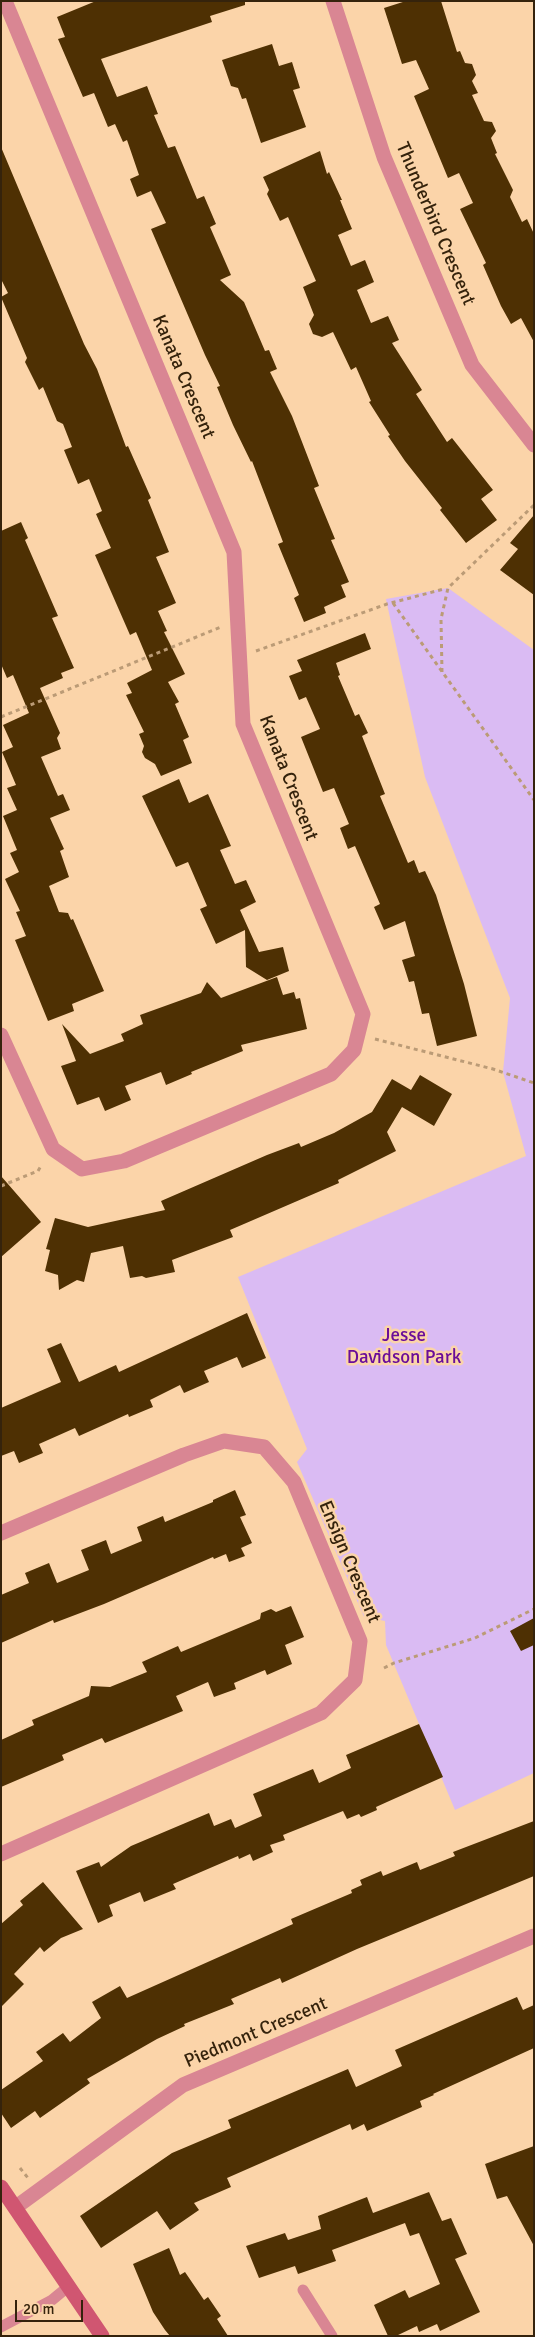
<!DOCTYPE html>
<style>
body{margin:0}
#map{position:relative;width:535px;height:2337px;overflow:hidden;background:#fbd4a9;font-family:Signika,sans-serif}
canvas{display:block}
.frame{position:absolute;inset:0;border:2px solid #35230c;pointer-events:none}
.scale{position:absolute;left:15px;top:2300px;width:68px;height:22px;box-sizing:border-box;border:2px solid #35230c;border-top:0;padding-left:6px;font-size:15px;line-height:18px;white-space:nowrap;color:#35230c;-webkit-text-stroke:4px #fbd4a9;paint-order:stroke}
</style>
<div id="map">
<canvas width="535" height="2337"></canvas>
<div class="frame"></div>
<div class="scale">20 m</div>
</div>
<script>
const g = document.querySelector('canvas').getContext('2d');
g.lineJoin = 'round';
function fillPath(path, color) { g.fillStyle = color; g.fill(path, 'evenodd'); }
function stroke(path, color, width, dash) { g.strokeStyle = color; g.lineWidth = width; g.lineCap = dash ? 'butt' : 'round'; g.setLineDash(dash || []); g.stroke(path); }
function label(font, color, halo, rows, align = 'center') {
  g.font = font + ' Signika,sans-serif'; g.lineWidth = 5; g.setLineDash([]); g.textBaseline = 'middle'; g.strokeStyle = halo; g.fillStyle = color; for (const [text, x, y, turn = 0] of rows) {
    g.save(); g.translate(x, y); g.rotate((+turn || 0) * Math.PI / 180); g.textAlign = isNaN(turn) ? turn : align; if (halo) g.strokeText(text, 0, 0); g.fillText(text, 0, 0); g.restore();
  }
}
fillPath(new Path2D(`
 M448,588L534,650V1773L455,1810L386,1645L385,1621L364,1617L297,1462L307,1449L238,1277L526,1156L503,1072L510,998L425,777L387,604L386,599Z`), '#dabbf3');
fillPath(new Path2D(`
 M96,1H245V5L210,16L212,22L101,59L117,97L147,86L158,114L154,115L168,148L175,146L197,199L204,196L216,224L210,227L231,275L220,280L244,302L265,351L269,350L277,369L270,372L292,416L319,486L314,488L335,539L331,540L349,582L341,585L346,597L324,607L326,613L304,622L294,598L299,595L278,544L283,542L252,461L251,462L233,425L217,387L220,386L205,355L151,229L166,223L151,191L137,197L130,179L139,175L127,140L123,142L115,124L108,127L94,93L83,97L58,39L65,37L57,17Z
 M406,1H441L457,52L460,51L465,63L472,64L476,75L472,81L478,93L472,95L484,121L492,122L496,131L491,138L497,153L495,154L513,190L510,197L522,222L527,219L534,234V342L521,318L511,324L501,306L483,265L486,263L460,209L473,203L459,173L448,178L414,96L429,89L416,60L402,64L384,8Z
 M272,44L279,66L292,62L300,88L293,90L306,127L261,143L246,98L242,99L238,88L231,86L222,60Z
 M1,147L84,344L97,369L126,447L128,446L151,498L148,500L169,552L156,557L176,603L158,611L167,631L164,632L185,674L168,682L179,702L175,704L189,737L183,740L192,763L161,776L155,764L145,758L142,752L144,746L139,734L144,732L126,695L132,693L127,683L152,670L136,632L130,635L95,555L111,548L96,514L102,511L89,479L78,484L64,450L72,447L63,424L57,421L43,387L39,390L25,362L27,358L1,297L8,293L1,279Z
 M320,151L327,174L329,172L342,200H340L352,229L338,235L351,266L365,260L374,282L357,290L371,323L388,316L399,340L392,343L422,390L416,394L447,442L452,438L493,490L481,499L497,520L466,543L440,510L442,508L405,461L388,436L390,435L369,402L371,401L356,367L351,370L333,332L322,337L313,334L309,324L314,315L303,287L316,281L288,217L280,221L267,194L269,190L263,177Z
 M534,515V595L500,570L518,549L510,543Z
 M21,522L28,538L25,540L58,616L52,618L74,668L61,673L63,678L40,688L60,733L57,738L61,749L41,757L58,796L63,794L70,810L50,818L64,849L60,851L69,877L49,886L59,912L68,913L71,920L73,919L104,991L72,1004L74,1011L48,1021L15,940L26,936L16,912L20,911L5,879L19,872L10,853L17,850L3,816L17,810L7,788L16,785L2,752L13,747L3,725L29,713L13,675L7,678L1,664V531Z
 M365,633L371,649L336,663L340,675L338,676L355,716L359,714L368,733L362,736L385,794L380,796L408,863L414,860L419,873L425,871L436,895L464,984L477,1036L437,1046L429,1013L422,1014L414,981L409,982L402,960L415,956L405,921L384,930L374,907L380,904L355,846L348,849L340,828L349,824L334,788L323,792L301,737L320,729L306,697L299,700L289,676L302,671L297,660Z
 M179,779L189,803L208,794L231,846L220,850L235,884L246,880L256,902L240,910L259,952L283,947L289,971L267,980L246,967L245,930L216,944L200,909L207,906L188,862L176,867L142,796Z
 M277,977L283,995L294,992L296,999L300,998L307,1029L241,1045L243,1051L191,1072L192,1074L166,1085L161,1072L125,1086L131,1100L105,1111L99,1097L77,1105L61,1066L76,1061L62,1024L90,1054L124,1041L121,1034L143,1024L140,1015L201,993L207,982L221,998Z
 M420,1075L452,1094L434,1126L402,1107L387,1132L396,1151L338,1180L339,1183L230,1230L233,1237L172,1260L175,1272L146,1278L142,1276L130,1278L123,1246L91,1253L84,1282L77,1280L59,1290L58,1275L45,1271L50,1250L46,1249L55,1218L88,1227L165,1210L161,1201L267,1155L299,1143L301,1147L334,1133L372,1112L392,1079L411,1090Z
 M1,1176L41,1222L1,1257Z
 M247,1313L266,1358L242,1368L237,1357L204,1371L209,1382L184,1393L180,1385L150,1400L153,1407L129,1417L128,1414L79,1436L75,1428L39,1444L43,1453L19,1463L14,1451L1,1456V1408L61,1382L47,1349L61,1343L79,1382L116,1365L119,1372Z
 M235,1490L246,1515L240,1517L252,1543L241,1548L245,1556L229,1562L226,1554L214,1559L213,1557L104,1604L54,1623L53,1620L1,1643V1595L29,1583L25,1573L49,1563L57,1583L89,1570L81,1550L106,1540L111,1554L142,1541L137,1527L163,1516L165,1522L213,1502V1500Z
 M291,1606L304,1637L285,1645L292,1664L267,1675L265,1670L234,1683L236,1689L214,1697L208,1682L176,1696L183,1711L105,1743L102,1738L62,1755L64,1760L1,1787V1740L34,1725L32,1720L89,1696L91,1686L110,1687L147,1672L142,1662L178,1646L181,1652L260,1619L261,1613L271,1609L276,1612Z
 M534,1618V1645L521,1651L510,1631Z
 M419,1724L443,1777L387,1802L376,1807L377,1810L361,1817L359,1814L347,1819L343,1811L283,1835L285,1840L270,1845L273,1852L253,1861L250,1854L239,1859L238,1856L173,1884L176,1889L144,1902L140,1892L109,1905L113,1916L98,1923L76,1871L99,1862L101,1867L131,1846L209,1813L214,1826L231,1819L235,1828L262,1816L253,1794L313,1769L319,1783L351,1768L346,1755Z
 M534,1821V1876L357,1949L282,1983L280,1978L231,1999L234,2004L184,2024L185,2026L157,2039L87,2079L90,2083L40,2118L35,2111L11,2128L1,2113V2090L43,2061L36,2052L63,2033L70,2042L101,2018L92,2002L120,1986L127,1998L293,1924L291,1919L352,1893L351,1890L362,1885L360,1880L381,1871L383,1876L417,1862L420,1870L455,1856L453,1852Z
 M43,1882L83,1929L61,1938L44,1952L40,1947L14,1974L24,1984L1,2007V1924L23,1905L20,1901Z
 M517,1997L523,2010L534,2005V2048L433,2094L434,2095L420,2101L422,2107L367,2131L364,2124L352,2130L350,2124L227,2178L231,2187L194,2203L199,2210L170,2230L157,2211L101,2248L80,2216L172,2153L231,2128L228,2120L348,2069L356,2087L402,2066L395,2050Z
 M534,2146V2246L507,2196L497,2199L485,2164Z
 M429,2192L442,2221L451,2218L467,2254L455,2259L480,2312L440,2331L437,2324L419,2332L417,2326L396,2336H388L374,2305L405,2290L409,2298L440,2284L419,2233L410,2236L405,2223L332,2250L336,2261L298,2274L295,2266L259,2278L246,2246L285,2233L288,2240L321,2229L318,2216L367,2197L373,2213Z
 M169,2248L180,2275L185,2272L204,2300L208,2297L221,2316L217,2319L228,2336H170L165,2330L153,2312L133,2264Z`), '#4e3003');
stroke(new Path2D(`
 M393,603L534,800
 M256,651L387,604L444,589
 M442,672L441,619L448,588L534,505
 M1,717L221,627
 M375,1039L493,1069L534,1083
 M1,1186L38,1171L42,1164
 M384,1668L394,1663L475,1638L534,1609
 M20,2168L28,2178`), '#bb9b76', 3, [4, 4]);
stroke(new Path2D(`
 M303,2290L332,2336
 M1,2327L52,2300L69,2286`), '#d98693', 11);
stroke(new Path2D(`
 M333,1L384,157L472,365L534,445
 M1,1035L53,1149L82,1169L124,1161L331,1074L354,1050L363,1014L243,724L234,552L5,1
 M1,1533L184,1455L224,1441L264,1447L294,1482L360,1641L355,1680L321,1713L1,1854
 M16,2207L183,2085L534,1936`), '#d98693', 15);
stroke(new Path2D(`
 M1,2187L102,2336`), '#d05671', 15);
label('19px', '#35230c', '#fbd4a9', [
 ["Thunderbird Crescent",435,224,67],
 ["Kanata Crescent",183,377,67],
 ["Kanata Crescent",288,778,69],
 ["Ensign Crescent",349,1562,67],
 ["Piedmont Crescent",256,2033,-23]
]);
label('19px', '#6a0d99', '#fbd4a9', [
 ["Jesse",404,1336],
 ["Davidson Park",404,1358]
]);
</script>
